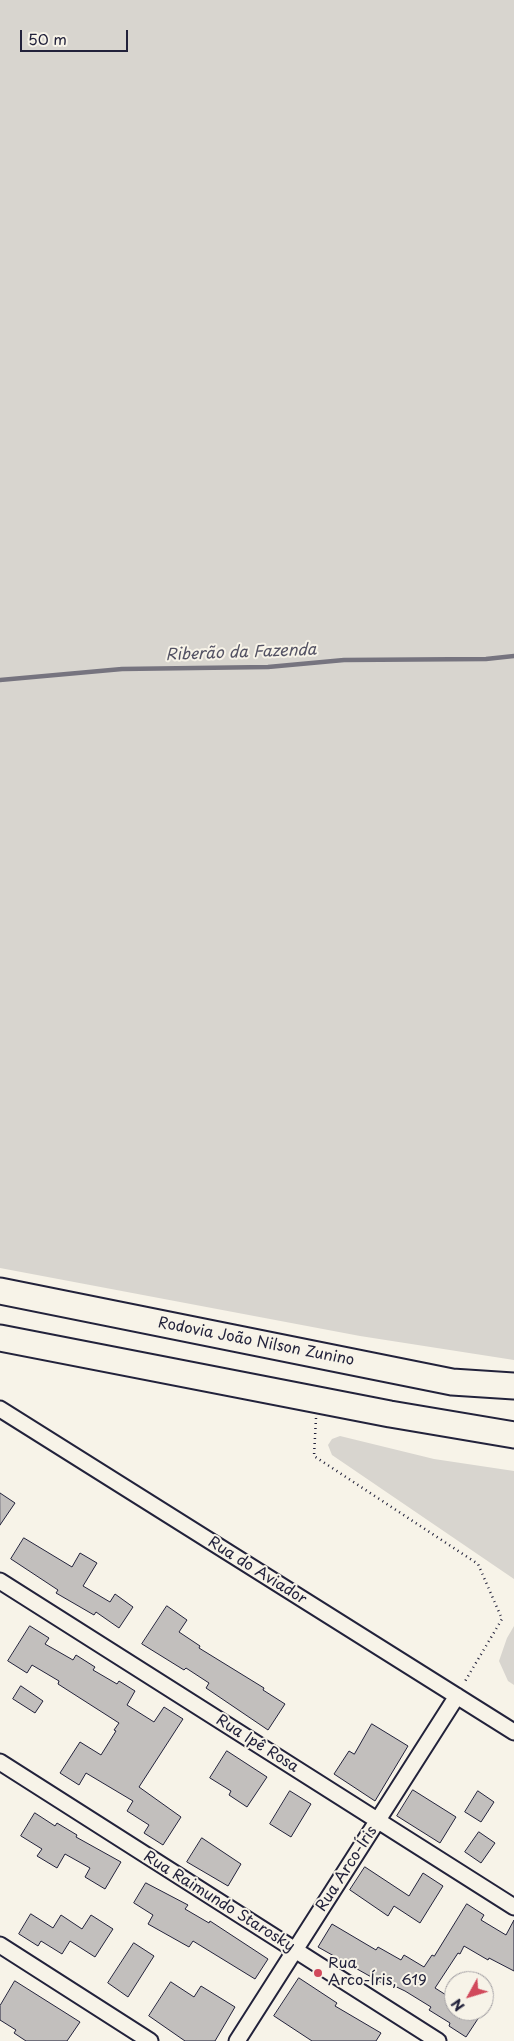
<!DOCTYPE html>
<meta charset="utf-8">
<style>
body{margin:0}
#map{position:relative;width:514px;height:2041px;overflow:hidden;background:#f7f3e8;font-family:"Playpen Sans",sans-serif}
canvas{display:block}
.north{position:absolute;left:444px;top:1971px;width:50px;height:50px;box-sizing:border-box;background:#f7f3e8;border:1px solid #a29fa3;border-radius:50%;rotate:231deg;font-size:14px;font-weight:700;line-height:20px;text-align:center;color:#22223b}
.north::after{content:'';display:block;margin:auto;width:18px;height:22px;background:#d1495b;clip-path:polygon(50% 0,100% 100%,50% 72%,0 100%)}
.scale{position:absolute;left:20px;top:30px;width:108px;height:22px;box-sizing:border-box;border:2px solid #22223b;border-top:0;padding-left:6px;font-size:15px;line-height:18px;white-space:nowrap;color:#22223b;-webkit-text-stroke:4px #f7f3e8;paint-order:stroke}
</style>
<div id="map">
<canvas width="514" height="2041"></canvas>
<div class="north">N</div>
<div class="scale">50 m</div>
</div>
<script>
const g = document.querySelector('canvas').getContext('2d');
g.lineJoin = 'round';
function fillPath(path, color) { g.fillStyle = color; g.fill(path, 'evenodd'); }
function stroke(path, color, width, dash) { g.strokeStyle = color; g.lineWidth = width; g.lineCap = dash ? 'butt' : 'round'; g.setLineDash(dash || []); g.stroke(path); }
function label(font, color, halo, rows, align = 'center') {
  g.font = font + ' "Playpen Sans",sans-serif'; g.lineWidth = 4; g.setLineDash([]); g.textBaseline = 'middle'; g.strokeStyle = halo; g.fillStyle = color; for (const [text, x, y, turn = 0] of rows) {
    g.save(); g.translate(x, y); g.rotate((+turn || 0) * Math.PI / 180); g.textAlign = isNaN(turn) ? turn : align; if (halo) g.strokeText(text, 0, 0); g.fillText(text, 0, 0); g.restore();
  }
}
fillPath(new Path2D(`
 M0,0H514V1360L360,1336L0,1268Z
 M340,1436L434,1459L514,1471V1579L332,1455L328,1445L332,1439Z
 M514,1626V1685L508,1681L499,1661L507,1638Z`), '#d8d5cf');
stroke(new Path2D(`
 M0,680L122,669L268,667L344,660L486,659L514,656`), '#76747f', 4.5);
const building = new Path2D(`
 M0,1493L15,1503L0,1525Z
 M24,1538L72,1567L80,1553L97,1563L83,1586L110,1602L115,1594L133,1607L119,1628L96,1612L94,1615L56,1593L58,1590L11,1559Z
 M167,1606L187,1620L179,1632L200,1646L199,1648L264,1688L263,1690L285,1704L268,1730L206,1688L209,1683L186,1668L184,1670L142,1644Z
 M30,1626L49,1638L45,1644L73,1660L76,1655L95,1667L93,1670L117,1684L119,1681L135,1691L127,1705L154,1722L164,1707L183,1719L139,1787L181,1817L163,1845L144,1833L149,1825L127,1811L133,1801L86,1773L79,1785L60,1773L80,1742L101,1755L116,1731L114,1730L119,1723L58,1684L59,1681L32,1665L27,1673L8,1661Z
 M21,1686L43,1701L35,1713L13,1699Z
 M372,1724L408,1746L375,1801L334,1774L349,1751L354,1754Z
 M227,1751L267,1777L247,1807L229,1795L231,1791L210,1778Z
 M413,1790L456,1817L440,1843L397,1816Z
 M290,1791L311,1804L291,1837L270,1824Z
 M478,1791L494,1802L481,1822L465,1812Z
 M35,1813L55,1826L57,1823L77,1835L76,1837L121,1862L105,1889L85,1877L90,1868L65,1854L57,1868L37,1856L42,1849L21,1836Z
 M479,1832L495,1843L481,1863L465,1852Z
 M202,1838L241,1864L228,1886L187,1862Z
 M365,1867L409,1896L423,1873L443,1886L420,1923L394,1906L388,1916L350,1890Z
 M146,1883L188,1905L185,1909L209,1923L210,1921L268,1959L255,1979L193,1941L189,1947L148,1924L153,1915L134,1903Z
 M467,1904L484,1915L481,1920L506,1935L514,1920V1971L489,1958L488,1960L464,1946L460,1954L458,1953L435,1988L454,2000V2011H483L466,2037L449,2026L450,2023L429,2010L431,2007L405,1991L384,1981L382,1983L318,1947L332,1924L376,1950L378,1947L401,1960L404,1955L424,1967L432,1955L434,1956Z
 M31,1914L53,1928L61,1915L82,1929L91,1915L113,1929L95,1957L70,1941L62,1954L41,1941L38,1946L19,1934Z
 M134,1943L154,1956L128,1997L108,1983Z
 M299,1978L337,2003L335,2006L381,2033L376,2041H312L274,2016Z
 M15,1981L80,2022L67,2041H26L14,2033L16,2030L0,2020V2006Z
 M171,1982L194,1997L201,1986L235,2007L215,2041H185L149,2016Z`);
fillPath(building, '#c2bfbd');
stroke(building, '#22223b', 1);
const minor = new Path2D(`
 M0,1409L514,1732
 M0,1581L514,1907
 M0,1762L438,2041
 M0,1945L150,2041
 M237,2041L457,1696`);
const trunk = new Path2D(`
 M0,1291L452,1382L514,1386
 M0,1338L390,1414L514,1435`);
stroke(minor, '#22223b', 19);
stroke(trunk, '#22223b', 29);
stroke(new Path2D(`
 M316,1418L314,1456L478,1564L502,1619L464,1683`), '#22223b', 2.5, [1, 4]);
stroke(minor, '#f7f3e8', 15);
stroke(trunk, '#f7f3e8', 25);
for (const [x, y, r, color] of [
 [318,1973,5,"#d1495b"]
]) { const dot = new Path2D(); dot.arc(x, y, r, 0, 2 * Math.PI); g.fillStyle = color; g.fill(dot); stroke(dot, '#f7f3e8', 2); }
label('15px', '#22223b', '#f7f3e8', [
 ["Rodovia João Nilson Zunino",256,1342,11],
 ["Rua do Aviador",257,1571,32],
 ["Rua Ipê Rosa",257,1744,32],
 ["Rua Arco-Íris",347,1869,-57],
 ["Rua Raimundo Starosky",219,1902,32]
]);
label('15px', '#22223b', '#f7f3e8', [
 ["Rua",328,1964],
 ["Arco-Íris, 619",328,1981]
], 'left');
label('italic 16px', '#535263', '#f7f3e8', [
 ["Riberão da Fazenda",241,653,-2]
]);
</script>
